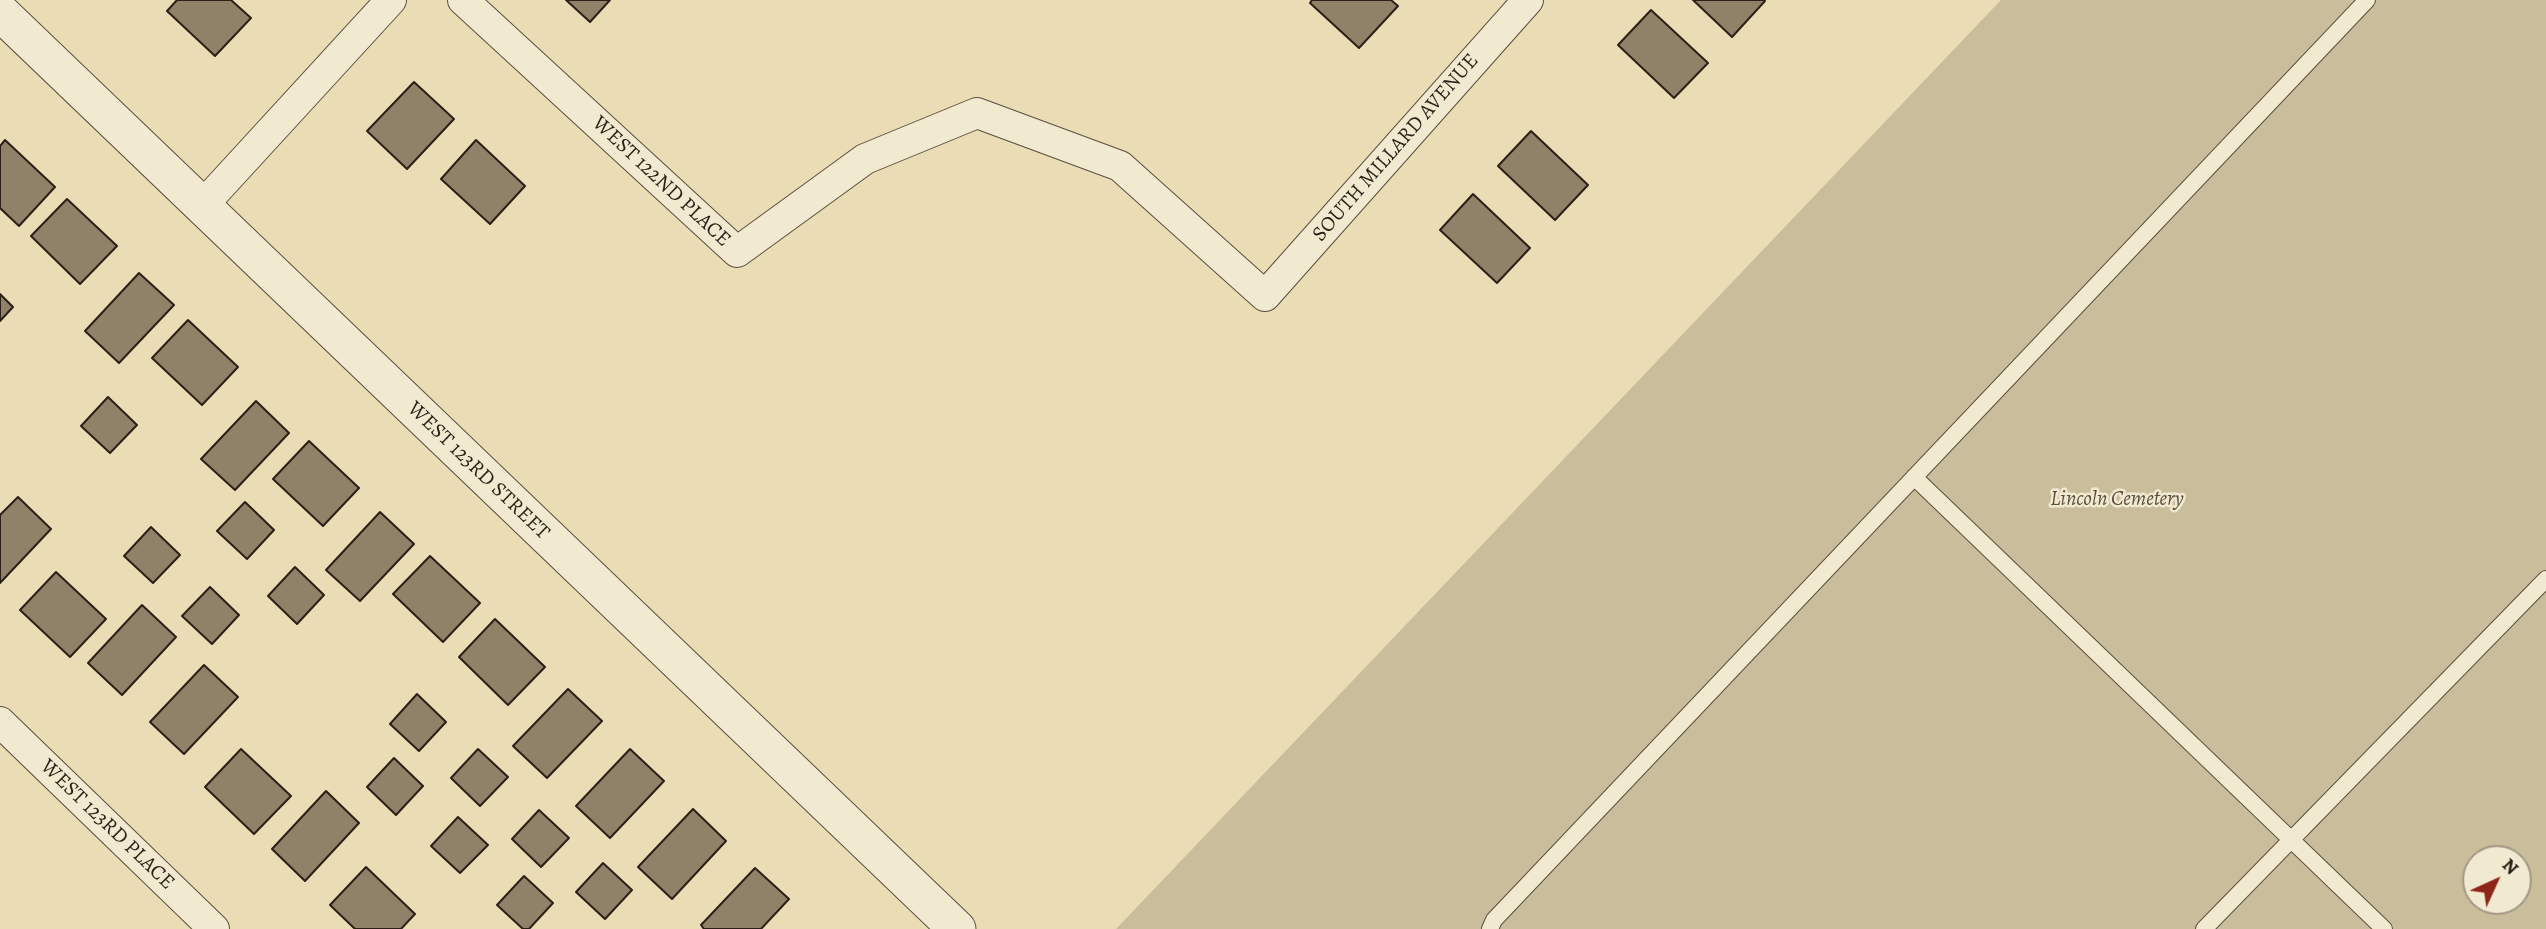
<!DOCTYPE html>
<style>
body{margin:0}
#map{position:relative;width:2546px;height:929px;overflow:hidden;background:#eaddb6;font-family:Alegreya,serif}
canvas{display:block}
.north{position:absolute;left:2462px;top:845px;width:70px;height:70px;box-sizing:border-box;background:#f1e9d0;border:2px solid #a29886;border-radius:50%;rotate:45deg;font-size:19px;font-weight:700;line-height:28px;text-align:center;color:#2c1f16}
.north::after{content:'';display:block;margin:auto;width:24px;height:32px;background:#8f2418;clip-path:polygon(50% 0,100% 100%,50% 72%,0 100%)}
</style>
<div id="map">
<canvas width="2546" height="929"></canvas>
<div class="north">N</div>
</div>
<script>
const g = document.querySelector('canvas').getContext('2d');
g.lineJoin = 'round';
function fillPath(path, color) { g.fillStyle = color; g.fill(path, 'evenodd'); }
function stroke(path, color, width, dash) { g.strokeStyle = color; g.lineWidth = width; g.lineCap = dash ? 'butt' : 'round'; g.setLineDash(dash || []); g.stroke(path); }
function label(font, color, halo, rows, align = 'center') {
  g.font = font + ' Alegreya,serif'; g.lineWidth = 5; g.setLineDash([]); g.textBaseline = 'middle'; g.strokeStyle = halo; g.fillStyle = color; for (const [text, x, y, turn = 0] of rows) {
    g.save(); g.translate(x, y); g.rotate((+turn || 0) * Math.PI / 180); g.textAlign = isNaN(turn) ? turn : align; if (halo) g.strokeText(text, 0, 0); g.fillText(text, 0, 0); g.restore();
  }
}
fillPath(new Path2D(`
 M2001,0H2546V929H1116ZM2476,859H2518V901H2476Z`), '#cabd9b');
const building = new Path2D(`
 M177,0H231L251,18L215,56L167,11Z
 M566,0H610L590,22Z
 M1312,0H1391L1398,6L1359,48L1310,3Z
 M1693,0H1764L1765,1L1732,37Z
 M1651,10L1708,63L1674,98L1618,45Z
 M414,82L454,119L407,169L367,131Z
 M1531,131L1588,185L1555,220L1498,166Z
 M5,140L55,187L19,226L0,208V146Z
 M476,140L525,186L490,224L441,179Z
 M1473,194L1530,248L1497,283L1440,230Z
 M67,199L117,246L80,284L31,236Z
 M139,273L174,305L119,363L85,331Z
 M0,294L13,307L0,321Z
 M188,320L238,367L202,405L152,358Z
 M108,397L137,425L110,453L81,426Z
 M256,401L289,433L235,490L201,459Z
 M309,441L359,488L323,526L273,479Z
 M18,497L51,529L0,583V515Z
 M245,502L274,530L247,559L217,531Z
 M380,512L414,544L360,601L326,570Z
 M151,527L180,555L153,583L124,556Z
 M430,556L480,603L443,642L393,594Z
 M295,567L324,595L297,624L268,596Z
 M56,572L106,619L70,657L20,610Z
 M210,587L239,615L212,644L182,616Z
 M142,605L176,637L122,695L88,663Z
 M495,619L545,667L508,705L459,657Z
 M204,665L238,697L184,754L150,722Z
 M568,689L602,721L547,778L513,746Z
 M417,694L446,722L419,751L390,724Z
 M241,749L291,796L254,834L205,787Z
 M478,749L508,777L480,806L451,778Z
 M630,749L664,781L610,838L576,806Z
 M394,758L423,786L396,815L367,787Z
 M326,791L359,823L305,881L272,849Z
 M693,809L726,841L672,899L638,867Z
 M539,810L569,838L541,867L512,839Z
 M458,817L488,845L460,873L431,846Z
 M603,863L632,890L605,919L576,892Z
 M366,867L415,914L401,929H355L330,905Z
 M755,868L789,899L761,929H704L701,925Z
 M524,876L553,903L529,929H523L497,905Z`);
fillPath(building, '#8f8269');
stroke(building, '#2c1f16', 2);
const service = new Path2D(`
 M1914,477L2384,929
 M1490,929L1494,920L2367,0
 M2204,929L2546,579`);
const minor = new Path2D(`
 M463,0L737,252L865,159L977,113L1120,166L1265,296L1528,0
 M202,206L391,0
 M0,722L214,929`);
const tertiary = new Path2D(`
 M0,12L957,929`);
stroke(service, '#5c4e3e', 18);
stroke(minor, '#5c4e3e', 32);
stroke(tertiary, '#5c4e3e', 39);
stroke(service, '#f1e9d0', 16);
stroke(minor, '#f1e9d0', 30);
stroke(tertiary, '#f1e9d0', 37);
label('21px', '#2c1f16', '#f1e9d0', [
 ["SOUTH MILLARD AVENUE",1396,148,-49],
 ["WEST 122ND PLACE",661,182,43],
 ["WEST 123RD STREET",478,471,44],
 ["WEST 123RD PLACE",107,825,44]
]);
label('italic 21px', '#5b4e3e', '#f1e9d0', [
 ["Lincoln Cemetery",2117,500]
]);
</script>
